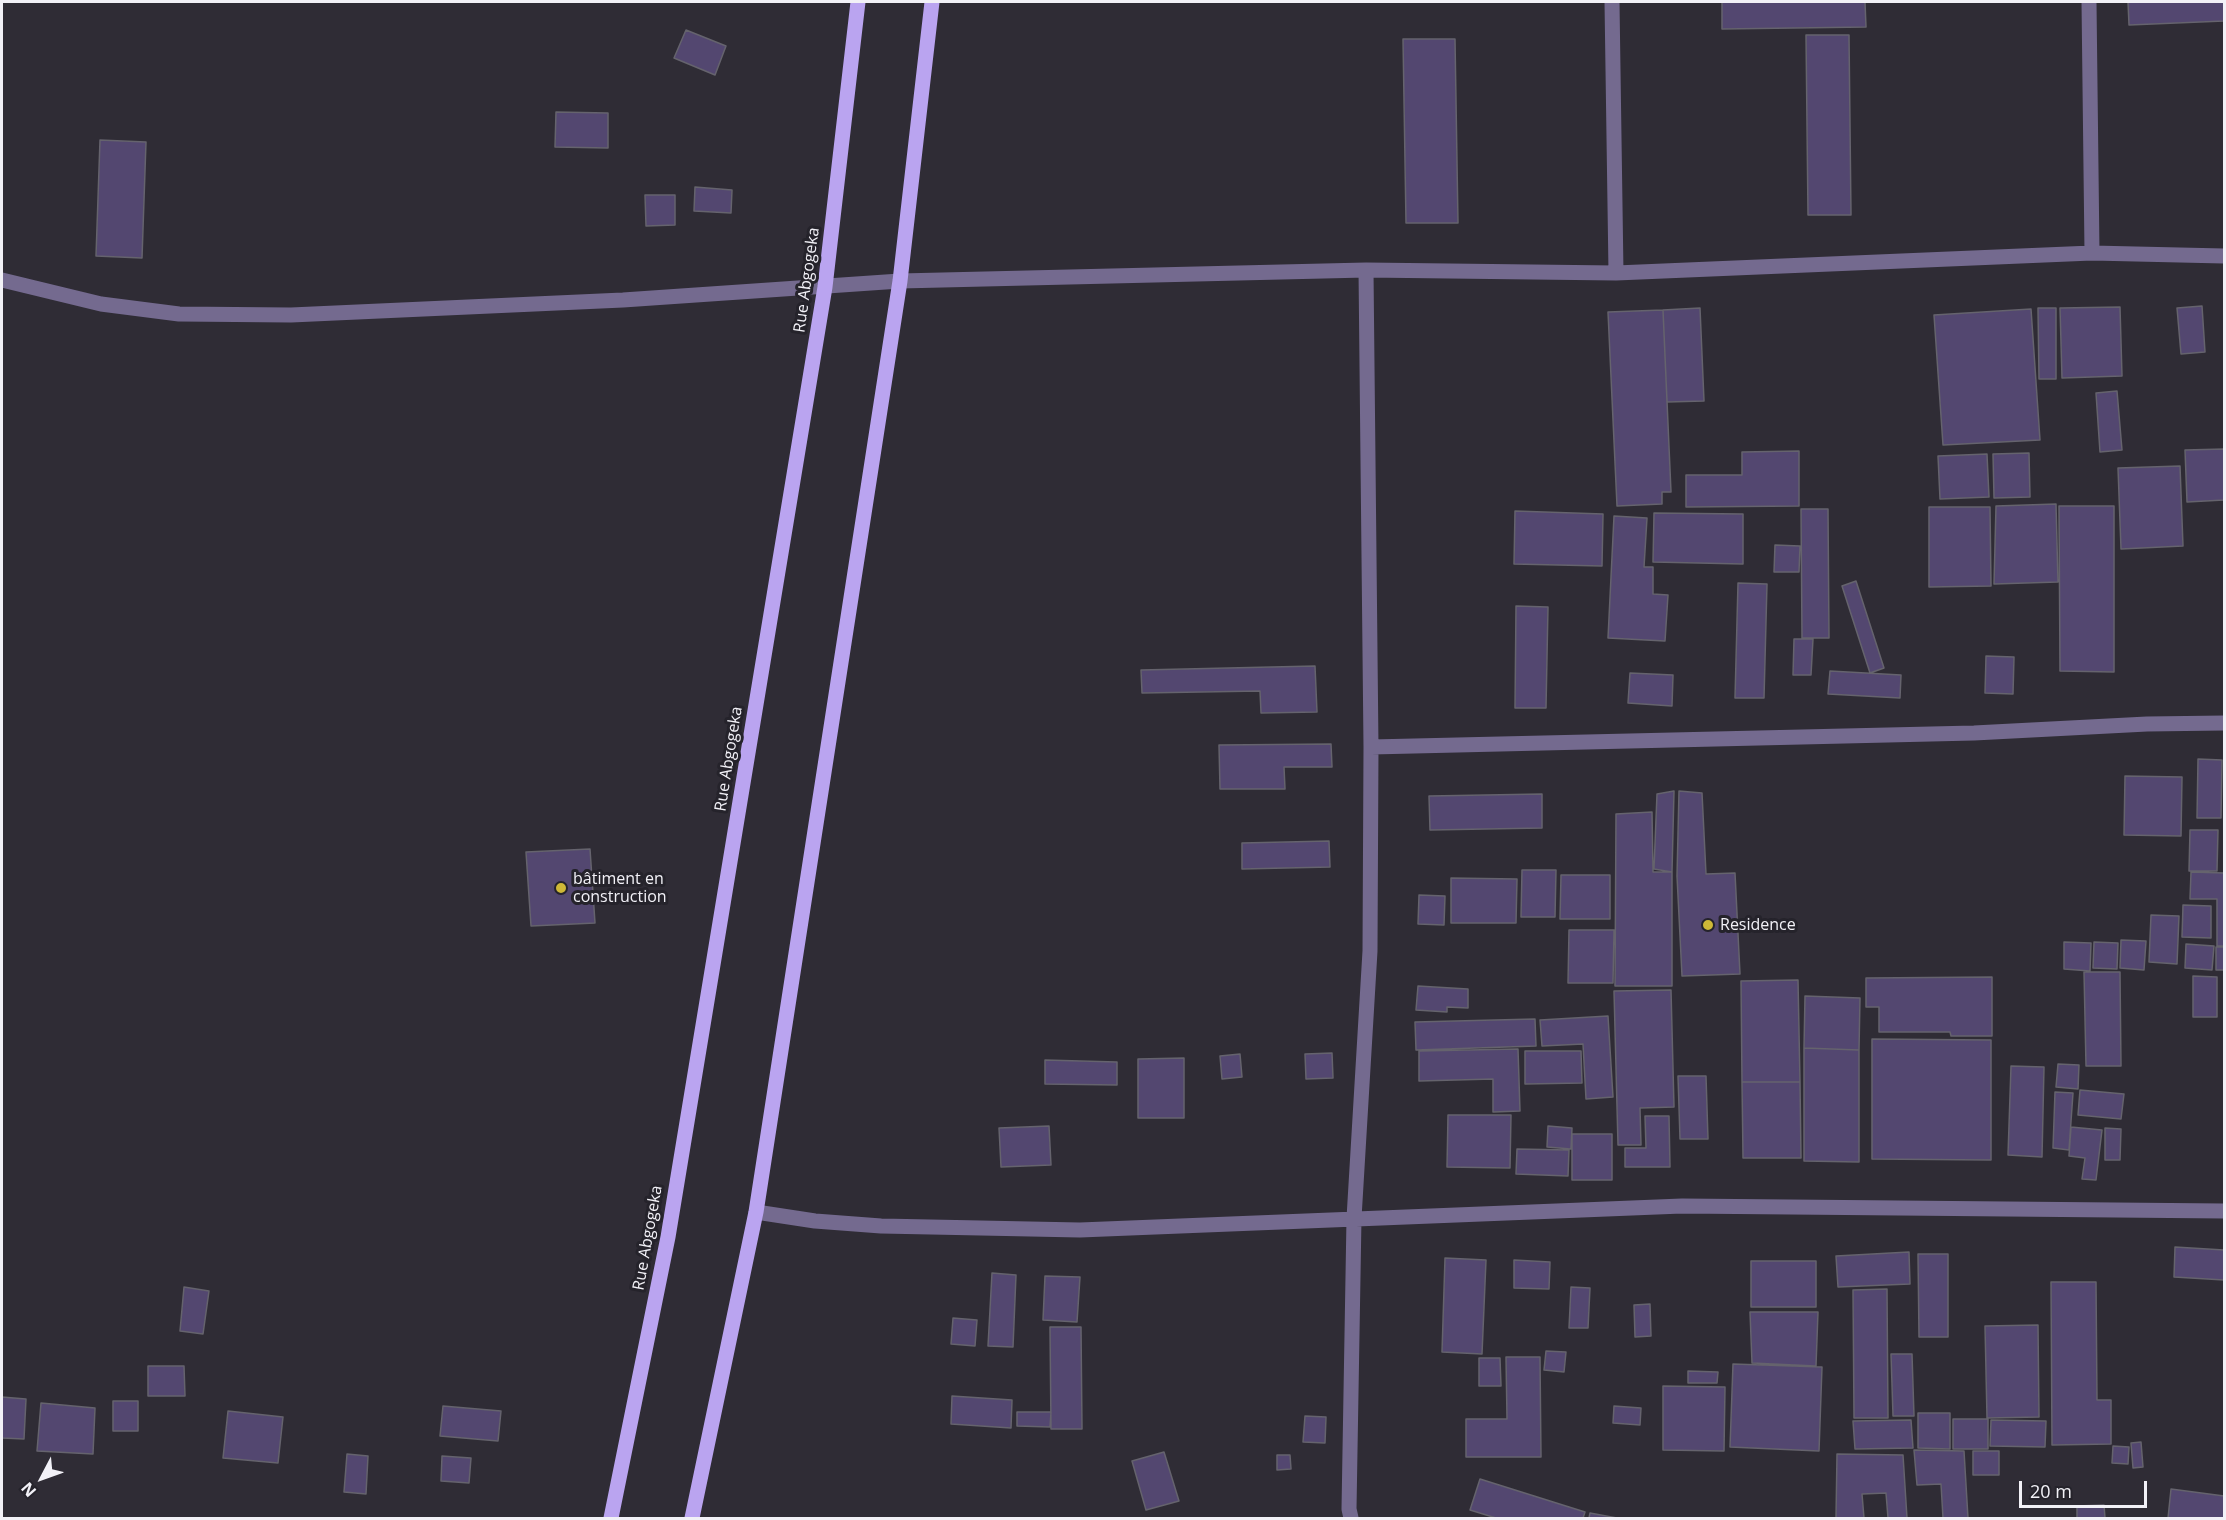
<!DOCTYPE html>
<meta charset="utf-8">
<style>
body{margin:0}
#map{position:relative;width:2226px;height:1520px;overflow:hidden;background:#2f2c35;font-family:"Open Sans",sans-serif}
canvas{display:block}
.frame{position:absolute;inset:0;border:3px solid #f2f1f7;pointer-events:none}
.north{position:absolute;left:12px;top:1448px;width:60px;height:60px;-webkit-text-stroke:4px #25232b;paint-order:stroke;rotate:229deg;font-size:16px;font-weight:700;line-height:24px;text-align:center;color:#f2f1f7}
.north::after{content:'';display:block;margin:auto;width:21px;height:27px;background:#f2f1f7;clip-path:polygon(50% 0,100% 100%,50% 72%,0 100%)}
.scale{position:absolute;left:2019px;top:1481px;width:128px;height:27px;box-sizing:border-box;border:3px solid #f2f1f7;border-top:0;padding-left:8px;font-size:18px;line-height:21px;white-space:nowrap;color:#f2f1f7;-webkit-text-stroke:4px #25232b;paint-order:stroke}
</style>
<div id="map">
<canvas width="2226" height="1520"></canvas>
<div class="frame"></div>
<div class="north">N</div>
<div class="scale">20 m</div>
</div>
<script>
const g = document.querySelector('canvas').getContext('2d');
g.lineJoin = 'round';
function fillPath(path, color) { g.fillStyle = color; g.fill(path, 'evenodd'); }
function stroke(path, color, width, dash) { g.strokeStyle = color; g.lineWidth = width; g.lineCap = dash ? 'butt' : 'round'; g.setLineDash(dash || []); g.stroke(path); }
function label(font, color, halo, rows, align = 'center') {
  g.font = font + ' "Open Sans",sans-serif'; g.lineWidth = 6; g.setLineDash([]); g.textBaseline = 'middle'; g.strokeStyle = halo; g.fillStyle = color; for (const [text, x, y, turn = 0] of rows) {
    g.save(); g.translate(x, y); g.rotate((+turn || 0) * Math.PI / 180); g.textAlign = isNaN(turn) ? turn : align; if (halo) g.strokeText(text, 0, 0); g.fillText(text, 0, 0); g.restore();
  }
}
const building = new Path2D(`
 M1722,2H1865L1866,27L1722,29Z
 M2128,2H2224V21L2129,25Z
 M686,30L726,46L715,75L674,58Z
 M1806,35H1849L1851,215H1808Z
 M1403,39H1455L1458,223H1406Z
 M556,112L608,113V148L555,147Z
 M100,140L146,142L142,258L96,256Z
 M695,187L732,190L731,213L694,211Z
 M645,195H675V225L646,226Z
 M2202,306L2205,352L2181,354L2177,308Z
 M2120,307L2122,376L2062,378L2060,308Z
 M1700,308L1704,401L1667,402L1663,310Z
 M2038,308H2056V379H2039Z
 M2031,309L2040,440L1943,445L1934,315Z
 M1663,310L1671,492H1662V504L1617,506L1608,312Z
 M2117,391L2122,450L2100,452L2096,393Z
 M2224,449V500L2187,502L2185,450Z
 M1799,451V506L1686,507V475H1742V452Z
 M2029,453L2030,497L1994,498L1993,454Z
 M1987,454L1989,497L1940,499L1938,456Z
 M2180,466L2183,546L2121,549L2118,468Z
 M2056,504L2058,582L1994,584L1996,506Z
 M2059,506H2114V672L2060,671Z
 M1929,507H1990L1991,586L1929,587Z
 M1801,509H1828L1829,638H1802Z
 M1515,511L1603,514L1602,566L1514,564Z
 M1654,513L1743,514V564L1653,562Z
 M1614,516L1647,518L1644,567H1653V594L1668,595L1665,641L1608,638Z
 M1775,545L1800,546L1799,572H1774Z
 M1856,581L1884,668L1870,673L1842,586Z
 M1738,583L1767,584L1764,698H1735Z
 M1516,606L1548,607L1546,708H1515Z
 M1794,639H1813L1811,675H1793Z
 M1986,656L2014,657L2013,694L1985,693Z
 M1315,666L1317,712L1261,713L1260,691L1142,693L1141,670Z
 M1830,671L1901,675L1900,698L1828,694Z
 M1630,673L1673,675L1672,706L1628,703Z
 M1331,744L1332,767H1284L1285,789H1220L1219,745Z
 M2198,759L2222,760L2221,818H2197Z
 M2125,776L2182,777L2181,836L2124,835Z
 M1674,791L1672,872L1654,869L1657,794Z
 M1679,791L1702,793L1706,874L1735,873L1740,974L1682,976L1677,876Z
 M1542,794V828L1430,830L1429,796Z
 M1652,812L1653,872H1672V986H1615L1616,814Z
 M2190,830H2218L2217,871H2189Z
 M1329,841L1330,867L1242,869V843Z
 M590,849L595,923L531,926L526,852Z
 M1522,870H1556L1555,917H1521Z
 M2191,872L2224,873V946H2217V899H2190Z
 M1561,875H1610V919H1560Z
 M1451,878L1517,879L1516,923H1451Z
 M1419,895L1445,896L1444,925L1418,924Z
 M2183,905L2211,906V938L2182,937Z
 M2151,915L2179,916L2177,964L2149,962Z
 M1569,930H1614L1613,983H1568Z
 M2121,940L2146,941L2144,970L2120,968Z
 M2064,942L2091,943L2090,971L2064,969Z
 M2094,942L2118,943L2117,969L2093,968Z
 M2186,944L2214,946L2212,970L2185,968Z
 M2216,947H2224V970H2216Z
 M2084,972H2120L2121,1066H2086Z
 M2193,976L2217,977V1017H2193Z
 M1992,977V1036H1951L1950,1032H1879V1007H1866V978Z
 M1798,980L1800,1082H1742L1741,981Z
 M1418,986L1468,989V1008L1447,1007V1012L1416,1010Z
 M1671,990L1674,1107L1640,1108L1641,1145H1618L1614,991Z
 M1805,996L1860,998L1859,1050L1804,1048Z
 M1608,1016L1613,1097L1586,1099L1583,1044L1542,1046L1540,1020Z
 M1535,1019L1536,1046L1416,1050L1415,1022Z
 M1872,1039L1991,1040V1160L1872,1159Z
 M1804,1048L1859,1050V1162L1804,1161Z
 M1518,1049L1520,1111L1493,1112V1079L1419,1081V1051Z
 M1525,1051H1581L1582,1083L1525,1084Z
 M1332,1053L1333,1078L1306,1079L1305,1054Z
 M1240,1054L1242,1077L1222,1079L1220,1056Z
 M1184,1058V1118H1138V1059Z
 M1045,1060L1117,1062V1085L1045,1084Z
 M2058,1064L2079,1065L2078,1089L2056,1087Z
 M2011,1066L2044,1067L2042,1157L2008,1155Z
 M1678,1076H1706L1708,1139H1680Z
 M1742,1082H1800L1801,1158H1743Z
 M2080,1090L2124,1094L2121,1119L2078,1115Z
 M2055,1092L2073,1093L2069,1150L2053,1148Z
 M1448,1115H1511L1510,1168L1447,1167Z
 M1645,1116H1669L1670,1167H1625V1148H1646Z
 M1049,1126L1051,1165L1001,1167L999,1128Z
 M1548,1126L1572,1128L1571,1149L1547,1147Z
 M2071,1127L2102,1130L2096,1180L2082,1179L2085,1158L2069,1156Z
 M2105,1128L2121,1129L2120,1160H2105Z
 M1572,1134H1612V1180H1572Z
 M1517,1149L1569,1150L1568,1176L1516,1174Z
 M2175,1247L2224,1250V1280L2174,1277Z
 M1909,1252L1910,1284L1838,1287L1836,1256Z
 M1918,1254H1948V1337H1919Z
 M1445,1258L1486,1260L1482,1354L1442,1352Z
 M1514,1260L1550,1262L1549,1289L1514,1288Z
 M1751,1261H1816V1307H1751Z
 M992,1273L1016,1275L1013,1347L988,1346Z
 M1045,1276L1080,1277L1077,1322L1043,1320Z
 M2051,1282H2096L2097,1400H2111V1444L2052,1445Z
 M184,1287L209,1291L203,1334L180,1331Z
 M1571,1287L1590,1288L1588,1328H1569Z
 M1887,1289L1888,1418H1854L1853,1290Z
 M1650,1304L1651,1336L1635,1337L1634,1305Z
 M1750,1312H1818L1816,1366L1752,1363Z
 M953,1318L977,1320L975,1346L951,1344Z
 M2038,1325L2039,1417L1987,1418L1985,1326Z
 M1050,1327H1081L1082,1429H1051Z
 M1546,1351L1566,1352L1564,1372L1544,1370Z
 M1891,1354H1912L1914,1416H1893Z
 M1506,1357H1540L1541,1457H1466V1419H1507Z
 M1479,1358H1500L1501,1386H1479Z
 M1733,1364L1822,1367L1819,1451L1730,1447Z
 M148,1366H184L185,1396H148Z
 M1688,1371L1718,1372L1717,1383H1688Z
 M1663,1386L1725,1387L1724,1451L1663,1450Z
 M952,1396L1012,1400L1011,1428L951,1424Z
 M2,1397L26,1399L24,1439L2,1438Z
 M113,1401H138V1431H113Z
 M41,1403L95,1408L93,1454L37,1451Z
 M443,1406L501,1411L498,1441L440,1436Z
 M1614,1406L1641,1408L1640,1425L1613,1423Z
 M228,1411L283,1417L278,1463L223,1458Z
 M1017,1412H1051L1050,1427L1017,1426Z
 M1918,1413H1950V1449L1918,1448Z
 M1305,1416L1326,1417L1325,1443L1303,1442Z
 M1953,1419H1988V1449H1953Z
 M1911,1420L1913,1448L1855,1449L1853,1421Z
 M1991,1420L2046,1421L2045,1447L1990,1446Z
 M2141,1442L2143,1467L2133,1468L2131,1443Z
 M2113,1446L2129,1447L2128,1464L2112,1463Z
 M1914,1450L1964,1451L1968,1518H1943L1941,1484L1917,1485Z
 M1973,1451H1999V1475H1973Z
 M1164,1452L1179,1501L1146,1510L1132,1461Z
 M347,1454L368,1456L366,1494L344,1492Z
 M1837,1454L1903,1455L1907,1518H1888L1886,1493L1862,1494L1864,1518H1836Z
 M1277,1455H1290L1291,1469L1277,1470Z
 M442,1456L471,1458L469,1483L441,1481Z
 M1480,1479L1585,1512L1583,1518H1496L1470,1510Z
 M2171,1489L2224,1496V1518H2168Z
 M2104,1505L2105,1518H2077V1506Z
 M1590,1513L1617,1518H1589Z`);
fillPath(building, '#534770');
stroke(building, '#65636d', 1.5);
stroke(new Path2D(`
 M1612,2L1616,273
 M2089,2L2092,253
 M2,280L101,304L179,314L291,315L623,300L900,281L1366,270L1616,273L2092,253L2224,256
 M1371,747L1974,733L2147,724L2224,723
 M756,1212L815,1221L881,1226L1080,1230L1682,1206L2224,1211
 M1351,1518L1349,1509L1354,1218L1370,951L1371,747L1366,270`), '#746a8f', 15);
stroke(new Path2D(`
 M611,1518L668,1237L825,287L858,2
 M692,1518L756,1212L900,281L932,2`), '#baa4f0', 15);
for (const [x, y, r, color] of [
 [561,888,6,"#cfb837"],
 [1708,925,6,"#cfb837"]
]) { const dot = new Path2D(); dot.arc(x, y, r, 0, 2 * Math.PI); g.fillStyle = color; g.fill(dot); stroke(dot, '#25232b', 2); }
label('16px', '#f2f1f7', '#25232b', [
 ["Rue Abgogeka",807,280,-82],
 ["Rue Abgogeka",729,759,-81],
 ["Rue Abgogeka",648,1238,-80]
]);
label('16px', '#f2f1f7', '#25232b', [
 ["bâtiment en",573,879],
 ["construction",573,897],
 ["Residence",1720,925]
], 'left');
</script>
